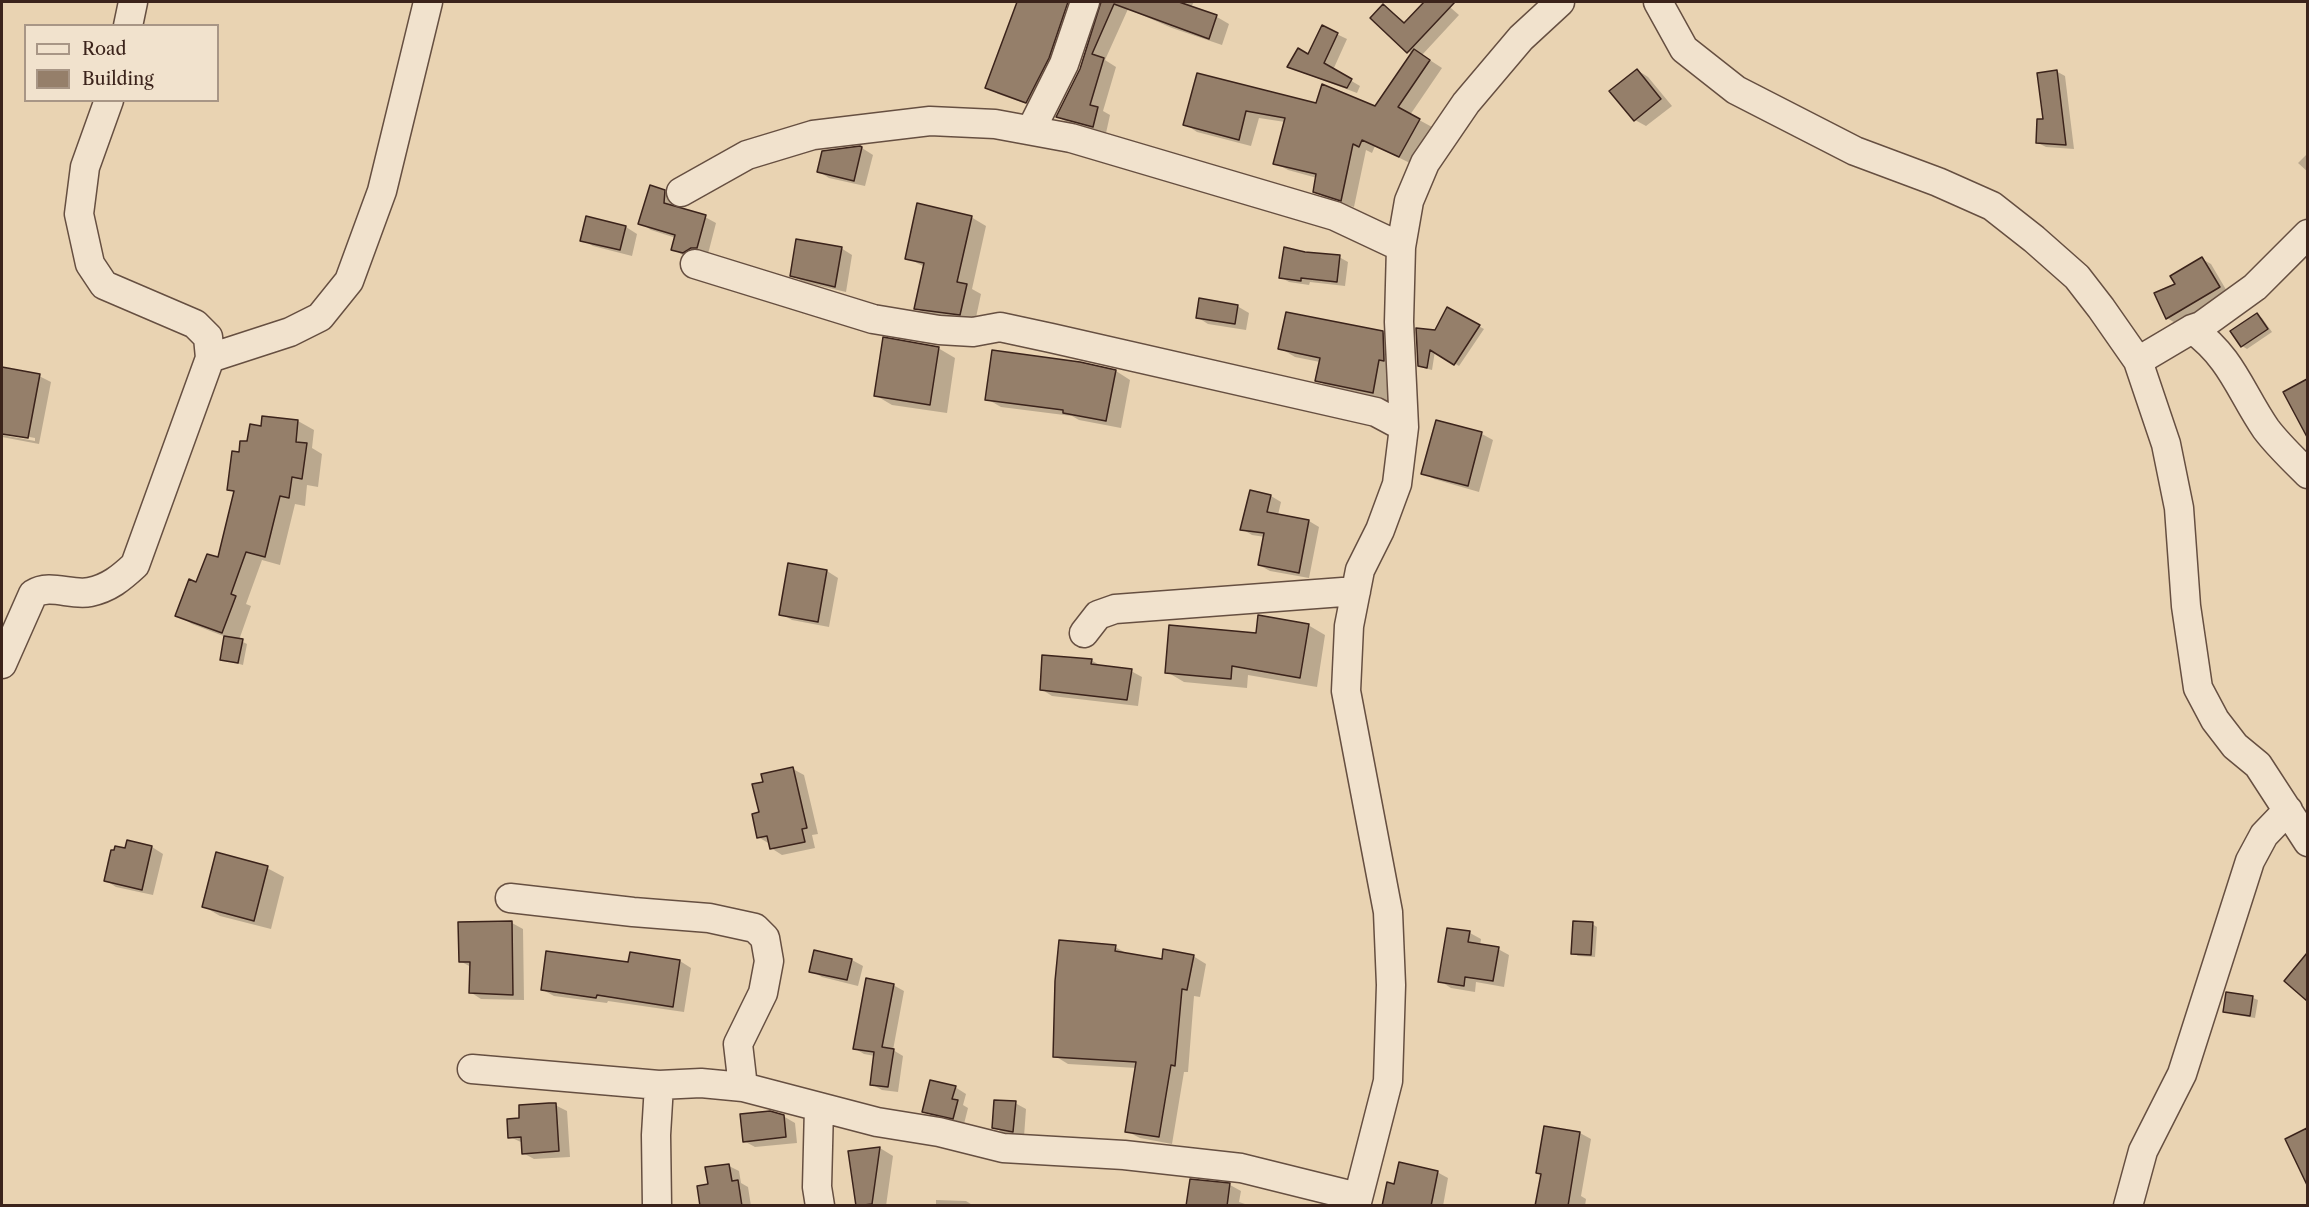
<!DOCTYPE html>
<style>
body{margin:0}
#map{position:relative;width:2309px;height:1207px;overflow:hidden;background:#e9d3b2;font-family:"Libre Caslon Text",serif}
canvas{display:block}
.frame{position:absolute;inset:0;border:3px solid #3b231b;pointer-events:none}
.legend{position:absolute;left:24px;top:24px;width:195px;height:78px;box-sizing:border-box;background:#f1e2cd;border:2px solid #a89686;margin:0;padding:8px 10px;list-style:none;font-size:18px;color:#3b231b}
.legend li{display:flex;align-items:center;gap:12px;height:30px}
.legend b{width:30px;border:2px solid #a89686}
</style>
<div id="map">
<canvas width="2309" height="1207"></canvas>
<div class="frame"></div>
<ul class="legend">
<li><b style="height:8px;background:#f1e2cd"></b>Road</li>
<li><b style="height:16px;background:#957f6a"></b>Building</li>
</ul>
</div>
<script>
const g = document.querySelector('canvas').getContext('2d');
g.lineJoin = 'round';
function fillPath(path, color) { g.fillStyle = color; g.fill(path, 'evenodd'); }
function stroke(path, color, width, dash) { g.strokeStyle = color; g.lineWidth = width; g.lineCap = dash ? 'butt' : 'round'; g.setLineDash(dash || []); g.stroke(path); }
fillPath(new Path2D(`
 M1018,2H1026L1063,15L1074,21L1038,108L998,94L987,87Z
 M1103,2H1194L1191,7L1217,17L1229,24L1222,45L1172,28L1128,9L1105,60L1116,67L1103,111L1110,115L1106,133L1070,124L1058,117L1081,70Z
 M1426,2H1444L1459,15L1422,55L1442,68L1410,115L1432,127L1412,164L1375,146L1372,153L1366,150L1354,207L1327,199L1314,191L1317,178L1288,170L1275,163L1285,122L1259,118L1251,146L1197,132L1185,124L1198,74L1317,105L1375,108L1412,54L1408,51L1384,6L1406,23Z
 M1322,27L1347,39L1333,70L1360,86L1357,93L1298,71L1289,66L1309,56Z
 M1637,70L1648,77L1672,106L1646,126L1635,120Z
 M2056,71L2065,76L2074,149L2046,147L2038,143Z
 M862,148L873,155L865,186L829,178L818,171L823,152Z
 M2308,153V172L2298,163Z
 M664,191L676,198L675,208L705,217L716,223L708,254L695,259L684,256L673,249L676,238L651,230L640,223ZM696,243L698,245L683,255V251Z
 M971,217L986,226L972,289L981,294L975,322L931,317L916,308L925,267L907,258Z
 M587,218L626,227L637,234L632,256L593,246L582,240Z
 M841,248L852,255L846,292L803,282L792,275Z
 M1305,253L1339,257L1348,262L1345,286L1310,282L1309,285L1289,282L1280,277Z
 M2202,259L2211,264L2228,293L2177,324L2167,318L2177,284Z
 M1237,306L1249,313L1246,330L1208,324L1197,317Z
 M1447,309L1484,329L1459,366L1435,351L1432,370L1424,368L1419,365Z
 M2257,315L2262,318L2272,332L2247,349L2242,346Z
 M1382,332L1398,341L1389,401L1333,390L1317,380L1320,362L1295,357L1280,348Z
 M938,348L955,358L947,413L892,405L875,395Z
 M1080,363L1116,371L1130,380L1121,428L1079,420L1072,416L1001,407L987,399Z
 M2,369L39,376L51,382L39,444L2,437V435L35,441V438L2,432Z
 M2305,382L2308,383V431L2306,430Z
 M263,417L298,421L314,430L312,448L322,454L318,487L307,485L305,506L295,504L280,565L262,560L246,604L251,606L239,640L247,644L243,665L221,659L226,637L192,624L177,615L197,584L219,559L235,493L229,489L240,453L262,427Z
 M1437,422L1482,434L1493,440L1479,492L1434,479L1423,473Z
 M1251,492L1271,496L1281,502L1278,515L1309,521L1319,527L1309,578L1270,571L1259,565L1265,537L1252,535L1242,529Z
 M827,571L838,578L829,627L792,620L781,614Z
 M1308,625L1325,635L1317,687L1248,675L1247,688L1184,682L1167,672L1257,634Z
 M1091,660L1103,667L1131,671L1142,677L1138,706L1052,696L1041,689Z
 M793,769L804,775L818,834L812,835L815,848L782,855L771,848L770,844L758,837L761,814L765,783Z
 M128,842L152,847L163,854L153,895L116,887L105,880L126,850Z
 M267,868L284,877L271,929L220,916L203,906Z
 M512,923L523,929L524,1000L481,999L470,992L471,967L460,961Z
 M1592,924L1597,927L1595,957L1578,956L1573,953Z
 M1470,933L1481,939L1480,946L1498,949L1509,955L1504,987L1476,982L1475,992L1451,988L1440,981Z
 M1115,947L1128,954L1163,960L1193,956L1206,964L1200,997L1194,996L1188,1072H1184L1172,1144L1140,1138L1126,1131L1137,1068L1068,1064L1055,1056Z
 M631,954L680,961L691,968L684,1012L608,1001L607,1003L554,996L543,990L629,963Z
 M2306,958L2308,959V999L2306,998Z
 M852,960L863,966L858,986L822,977L811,971Z
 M893,985L904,991L893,1050L903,1056L898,1092L882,1090L871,1084L875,1056L864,1054L854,1048Z
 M2227,994L2253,998L2258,1000L2255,1018L2230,1014L2225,1011Z
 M955,1087L966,1094L963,1105L968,1108L964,1124L935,1117L923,1111Z
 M1015,1103L1026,1109L1024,1137L1005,1134L994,1127Z
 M555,1105L567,1111L570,1157L534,1159L523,1153V1143L510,1137L521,1119Z
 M783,1116L795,1123L797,1143L755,1147L744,1141Z
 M2308,1130V1176L2304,1175L2287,1140Z
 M1580,1133L1591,1139L1581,1196L1586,1199L1585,1206H1537L1542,1175L1538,1172Z
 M880,1148L893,1156L886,1206H857Z
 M729,1166L739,1171L741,1183L748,1187L751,1206H702L710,1186Z
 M1437,1172L1448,1178L1443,1206H1384L1395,1186Z
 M1191,1181L1230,1185L1241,1191L1239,1202L1251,1206H1187Z
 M936,1200L966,1201L974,1206H936Z`), '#0003');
const building = new Path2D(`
 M1017,2H1068L1049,58L1026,103L985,88Z
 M1101,2H1179L1217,15L1209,39L1114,4L1092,54L1104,58L1090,105L1098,107L1093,127L1056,117L1080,69Z
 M1424,2H1455L1407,53L1370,18L1383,4L1404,23Z
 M1322,25L1338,33L1324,63L1352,79L1347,88L1287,67L1298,48L1308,54Z
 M1414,49L1430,60L1398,107L1420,119L1399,157L1362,140L1359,147L1353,144L1341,201L1313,192L1316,174L1273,164L1285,118L1246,111L1239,140L1183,125L1197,73L1316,103L1322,84L1375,106Z
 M1637,69L1661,99L1634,121L1609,91Z
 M2057,70L2066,145L2036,143L2037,119H2043L2037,73Z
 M860,146L862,147L854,181L817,172L822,151Z
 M650,185L665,190L664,203L706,215L697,248H691L683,253L671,250L675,235L638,224Z
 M917,203L972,216L957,282L967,284L960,315L914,309L924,263L905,259Z
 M586,216L626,226L620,250L580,241Z
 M796,239L842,247L835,287L790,276Z
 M1284,247L1305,252L1340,255L1337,282L1301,278V281L1279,278Z
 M2202,257L2220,287L2166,319L2154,293L2175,284L2170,276Z
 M1199,298L1238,305L1235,324L1196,318Z
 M1447,307L1480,325L1454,365L1430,350L1427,368L1418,366L1416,328L1435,330Z
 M1286,312L1383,331L1384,361L1379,360L1373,393L1315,381L1320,358L1278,349Z
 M2257,313L2268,329L2241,347L2230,331Z
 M883,337L939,347L930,405L874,396Z
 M992,350L1080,362L1116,370L1106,421L1063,413V410L985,400Z
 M2,367L40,374L28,438L2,434Z
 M2307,379V437L2283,392Z
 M262,416L298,420L296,442L307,443L302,479L292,477L289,498L280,496L265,557L246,552L231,594L236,596L222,633L175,616L189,579L196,582L207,554L218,557L234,491L227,490L232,451L239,452L240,441H247L250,424L261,426Z
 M1436,420L1482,432L1468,486L1421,474Z
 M1250,490L1271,495L1267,512L1309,520L1299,573L1258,565L1264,533L1240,530Z
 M788,563L827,570L818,622L779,615Z
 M1258,615L1309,624L1300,678L1232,666L1231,679L1165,673L1169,625L1256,633Z
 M224,636L243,639L238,663L220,660Z
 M1042,655L1092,659L1091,664L1132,669L1127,700L1040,690Z
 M793,767L807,828L802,829L805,842L770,849L767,836L757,838L752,814L759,812L752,784L763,782L761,774Z
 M127,840L152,846L142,890L104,881L111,850H114L115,846L125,848Z
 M216,852L268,866L254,921L202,907Z
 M512,921L513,995L469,993L470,962H459L458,922Z
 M1573,921L1593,922L1591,955L1571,954Z
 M1447,928L1470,931L1468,942L1499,947L1493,981L1465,977L1464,986L1438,982Z
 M1059,940L1116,945L1115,951L1162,959L1163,949L1194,955L1187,990L1182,989L1175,1066L1171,1065L1159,1137L1125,1132L1136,1062L1053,1057L1055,981Z
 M814,950L852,959L847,980L809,972Z
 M546,951L628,962L630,952L680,960L673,1007L597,995L596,998L541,990Z
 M2307,953V1001L2284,981Z
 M866,978L894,984L882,1047L894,1049L888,1087L870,1085L874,1052L853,1049Z
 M2226,992L2253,996L2250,1016L2223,1012Z
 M930,1080L956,1086L952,1099L958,1100L953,1119L922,1112Z
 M994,1100L1016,1101L1013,1132L992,1128Z
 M549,1103H556L559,1151L522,1154L521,1137L508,1138L507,1119L519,1118V1105Z
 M770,1111L784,1115L786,1137L743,1142L740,1114Z
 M1544,1126L1580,1132L1568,1206H1535L1541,1174L1536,1173Z
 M2307,1128V1185L2285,1139Z
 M880,1147L872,1204L856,1206L848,1151Z
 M1399,1162L1438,1171L1431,1206H1382L1387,1182L1394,1184Z
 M729,1164L732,1181L738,1180L742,1206H700L697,1186L708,1184L705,1167Z
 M1190,1179L1230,1183L1227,1206H1186Z`);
fillPath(building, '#957f6a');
stroke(building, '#3b231b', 1.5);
const street = new Path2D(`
 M1658,2L1684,49L1736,90L1855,151L1938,182L1992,206L2034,239L2077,277L2101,308L2138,361L2166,444L2179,508L2186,606L2198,688L2215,720L2235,746L2258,765L2308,842
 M128,26L133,2
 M1031,130L1064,64L1085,2
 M681,192L747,155L813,135L930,121L995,124L1071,138L1335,216L1401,247
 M695,264L873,319L939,330L973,332L1000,327L1051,338L1376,412L1404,427
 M2192,329C2232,358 2240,391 2266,429C2278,445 2294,460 2308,474
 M210,358L290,332L320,317L349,281L382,191L428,2
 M2138,361L2192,329L2201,326L2255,287L2308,234
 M1084,633L1098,615L1115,609L1356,591
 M2,664L33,594C50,583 71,596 90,592C109,588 121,578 135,565L210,358L208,337L195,324L104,285L90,264L79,214L85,167L109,100
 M510,898L633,912L709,918L755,928L765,938L769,961L763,993L738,1044L743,1087
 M472,1069L659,1085L701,1083L743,1087L877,1122L939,1132L1003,1148L1124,1155L1241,1168L1358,1197
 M819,1107L817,1187L820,1206
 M657,1206L656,1135L659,1085
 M1356,1206L1388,1081L1391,985L1388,912L1346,691L1349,626L1360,570L1380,530L1397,484L1404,427L1399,322L1401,247L1409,201L1425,163L1466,103L1521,38L1560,2
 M2128,1206L2143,1151L2182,1074L2250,861L2264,835L2288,810`);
stroke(street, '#664f41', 31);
stroke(street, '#f1e2cd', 28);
</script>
